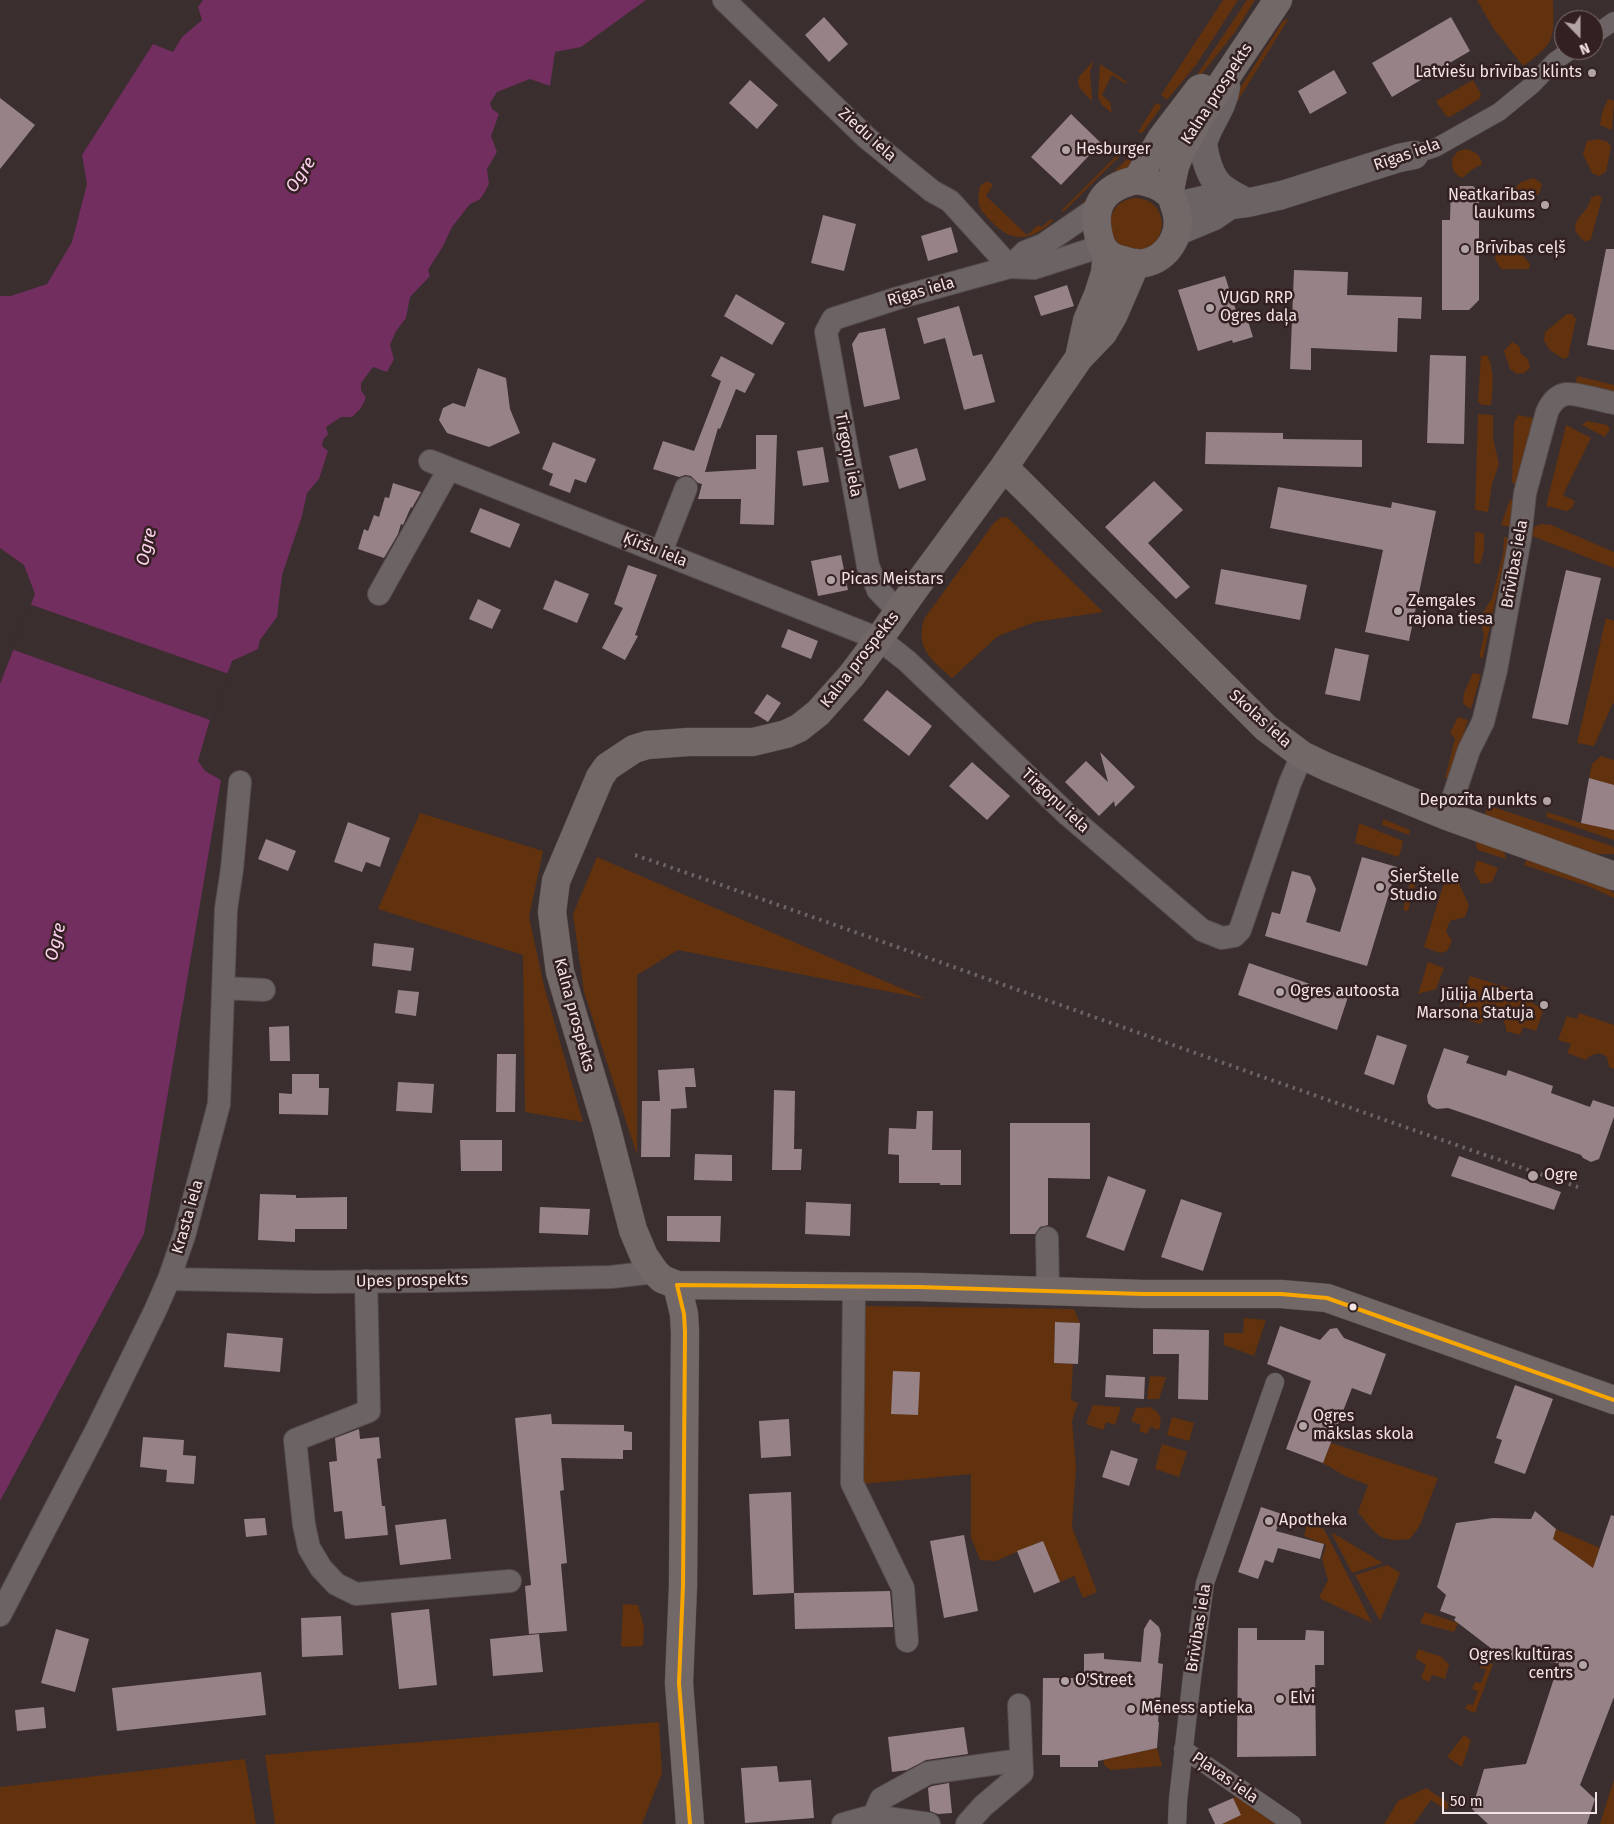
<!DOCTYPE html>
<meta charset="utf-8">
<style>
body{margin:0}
#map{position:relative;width:1614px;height:1824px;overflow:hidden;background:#3a2e2f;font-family:"Fira Sans",sans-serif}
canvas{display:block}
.north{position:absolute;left:1554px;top:10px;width:50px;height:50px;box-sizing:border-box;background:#332021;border:1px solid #7f6e6f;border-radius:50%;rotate:158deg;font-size:14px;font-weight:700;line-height:20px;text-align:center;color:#f2e4e5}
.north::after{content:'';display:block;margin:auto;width:18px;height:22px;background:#b2a4a5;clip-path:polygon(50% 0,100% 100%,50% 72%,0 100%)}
.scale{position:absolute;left:1442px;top:1792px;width:155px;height:22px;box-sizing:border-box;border:2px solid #f2e4e5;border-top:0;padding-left:6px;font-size:15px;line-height:18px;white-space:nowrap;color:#f2e4e5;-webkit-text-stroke:4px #332021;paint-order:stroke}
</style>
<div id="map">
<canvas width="1614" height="1824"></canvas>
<div class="north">N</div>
<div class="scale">50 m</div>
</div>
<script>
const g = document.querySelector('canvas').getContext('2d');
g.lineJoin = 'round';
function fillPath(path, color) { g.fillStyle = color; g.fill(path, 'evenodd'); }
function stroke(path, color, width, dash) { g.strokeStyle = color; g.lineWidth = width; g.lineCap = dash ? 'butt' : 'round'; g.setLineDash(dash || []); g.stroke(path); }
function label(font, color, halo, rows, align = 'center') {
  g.font = font + ' "Fira Sans",sans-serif'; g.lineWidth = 5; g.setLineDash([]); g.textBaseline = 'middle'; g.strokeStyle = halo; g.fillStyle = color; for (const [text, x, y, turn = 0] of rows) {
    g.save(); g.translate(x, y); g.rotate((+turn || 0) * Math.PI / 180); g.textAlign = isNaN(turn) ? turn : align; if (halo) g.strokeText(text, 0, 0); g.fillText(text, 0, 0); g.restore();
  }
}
fillPath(new Path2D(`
 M1223,0H1238L1196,65L1167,100L1161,95Z
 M1247,0H1255L1235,32L1197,80L1195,78Z
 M1477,0H1553C1554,38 1556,43 1523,66L1493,28Z
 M1289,18L1224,123L1222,116L1283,21Z
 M1094,61L1090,71L1092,101C1071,81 1075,80 1094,61Z
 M1100,64L1127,82L1126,84L1112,75L1102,95L1110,102L1112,113L1102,105L1098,97Z
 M1473,80L1481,94L1479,99L1450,117L1446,116L1436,101Z
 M1608,99L1614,101L1612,130L1600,125L1602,113Z
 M1156,103L1161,105L1160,109L1142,133L1138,132Z
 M1598,139L1608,142L1611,147L1606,172L1599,176L1592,173L1583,154L1587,141Z
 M1143,143L1141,158L1061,224Z
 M1467,149C1475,152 1481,155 1482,164L1473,169L1462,178C1453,174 1452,168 1452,159L1458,151Z
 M1121,151L1123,153L1063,212L1061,211Z
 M1534,178L1542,184L1539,194L1526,199L1514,200L1512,191L1521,182Z
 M986,182H989L993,185L986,196L1027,235L1038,225L1042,227L1051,219L1053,221C1033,240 1013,244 993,223C979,209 976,206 980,186Z
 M1598,195L1602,198L1591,239L1586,242C1560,223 1589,215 1591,198Z
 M1110 224a26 26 0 1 1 52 0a26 26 0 1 1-52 0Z
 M1504,246C1506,246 1509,246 1512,246C1515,247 1527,260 1530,264L1529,269H1501L1495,259L1496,253Z
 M1567,314H1572L1576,319L1568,357L1563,359L1550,350L1544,341L1545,332Z
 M1512,342L1519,346L1521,354L1528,359L1530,368L1524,373L1517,374L1510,369L1504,351Z
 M1487,355C1495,370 1493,388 1491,405H1482L1478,402L1481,356Z
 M1577,376L1614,385V393L1576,384Z
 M1478,414L1493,415V439L1499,464L1492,484L1488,512L1475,510Z
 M1518,415L1534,418L1519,487L1516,486L1512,482L1514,423Z
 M1587,421L1607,425L1610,429L1605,437L1582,425Z
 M1566,425L1591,438L1563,495L1575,501L1572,508L1567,511L1546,506Z
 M1512,499H1517L1511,527L1501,525L1509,502Z
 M1007,517L1103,612L1035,622L998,636L952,678C932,660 915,649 924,619L993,524L1000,518Z
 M1541,524L1551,525L1614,552V568L1532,536L1534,527Z
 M1475,532L1484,533V550L1480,564L1474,563Z
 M1504,537L1509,538L1483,658L1479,657L1484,636L1480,618L1492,598L1503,554Z
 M1606,618L1614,621V703L1612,705L1594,746L1577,743Z
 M1473,673L1481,675L1471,709L1463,704L1464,693Z
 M1458,717L1468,720L1450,779L1445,778L1455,739L1450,733Z
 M1601,756L1614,760V785L1589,778L1592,764Z
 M1493,807L1612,846L1614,848V854H1596L1485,818L1486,809Z
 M1547,812L1581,823L1614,830V840L1546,817Z
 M420,813L543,851L529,917L544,986L583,1122L525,1112L523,955L378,909Z
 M1383,819L1410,830L1409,835L1382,825Z
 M1359,823L1403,841L1399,857L1355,843Z
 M1477,838C1489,842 1505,844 1506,859L1478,850L1476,845Z
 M597,857L926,999L678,950L637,975V1155L584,992L573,914Z
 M1527,859L1595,882L1614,893V898L1588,886L1524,865Z
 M1477,860L1498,868L1492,882L1481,884L1474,871Z
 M1455,875L1469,905L1465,917L1450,921L1446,931L1452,941L1447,951L1440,953L1424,947L1445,880Z
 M1410,882H1416L1408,911L1403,910Z
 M1428,962L1444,968L1436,989L1418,994Z
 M1470,976L1535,996L1533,1004L1544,1008L1536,1031L1523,1027L1520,1035L1506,1031C1507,1020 1499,1015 1488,1016L1480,1024L1456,1016Z
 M1579,1013L1614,1025V1069L1609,1067L1607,1057C1599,1051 1592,1053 1586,1060L1567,1053L1571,1044L1558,1040L1567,1016L1577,1019Z
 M860,1306L1074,1309L1080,1323L1055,1322L1054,1363L1073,1364L1071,1400L1078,1403L1072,1421L1076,1467L1072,1527L1097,1592L1083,1598L1074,1576L1060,1582L1042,1541L996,1561L980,1560L971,1537V1474L862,1484Z
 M1244,1318L1266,1320L1254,1356L1224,1345V1333H1243Z
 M1150,1376L1166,1377L1159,1399H1147Z
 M1093,1405L1121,1407L1115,1425L1106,1422L1103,1430L1086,1424Z
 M1149,1407C1160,1412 1163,1418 1159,1430L1150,1427L1147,1434L1139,1431L1141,1425L1131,1421L1136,1408Z
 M1172,1417L1194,1423L1189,1441L1167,1435Z
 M1331,1443L1438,1478L1420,1525L1410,1539C1378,1543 1376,1534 1358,1512L1368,1485L1345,1476L1323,1463Z
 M1162,1444L1187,1452L1179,1477L1155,1469Z
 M1307,1524L1324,1529L1372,1623L1319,1598L1328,1580L1322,1559L1326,1545L1304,1536Z
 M1556,1529L1600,1548L1593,1568L1553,1539Z
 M1331,1532L1383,1563L1352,1573Z
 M1388,1565L1400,1573L1380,1621L1355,1575Z
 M623,1604L638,1605L644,1627L643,1646L621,1647Z
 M1425,1612L1458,1623L1454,1632L1420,1623Z
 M1418,1649L1442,1657L1449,1665L1445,1679L1432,1675L1429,1682L1421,1678L1426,1665L1415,1658Z
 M1482,1661L1493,1664L1475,1713L1465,1709L1468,1704L1473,1705L1478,1691L1472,1689L1475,1682L1481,1683L1486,1670L1480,1668Z
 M659,1722L662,1773L642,1824H275L265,1755Z
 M1464,1735L1471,1740L1462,1767L1447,1757Z
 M1157,1748L1162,1766L1111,1770L1105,1766L1103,1760Z
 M245,1759L256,1824H0V1787Z
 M1614,1779V1824H1600Z
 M1426,1788L1450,1804L1446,1810L1431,1800L1414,1824H1384L1398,1801Z
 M1242,1793L1274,1815V1824H1222L1240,1815L1233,1798Z`), '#62320e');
fillPath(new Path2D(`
 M203,0H646L581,47L555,52L550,86L530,79L497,92L490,103L492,109L499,114L491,136L497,152L487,169L489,184L483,195L479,200L470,204L452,227L443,246L428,270L430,276L410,297L406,318L396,331L390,345L394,359L387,372L373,367L361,383V390L366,398L361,408L352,417H341L326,427L328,434L323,440L322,446L328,451L319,479L307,493L302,516L282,575L277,617L260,640L258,649L232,661L209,723L198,761L205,771L221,780L144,1234L0,1501V684L35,594L24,565L0,548V296H11L47,284L72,242L87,184L82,155L153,44L173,52L182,37L202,20L198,7Z`), '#712e5f');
fillPath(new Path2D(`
 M29,604L229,674L213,721L11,649Z`), '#3a2e2f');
fillPath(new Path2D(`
 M824,17L848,44L829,62L805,35Z
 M1451,17L1470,51L1392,97L1372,63Z
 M1334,70L1347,93L1310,114L1298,91Z
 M750,80L778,105L757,129L729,103Z
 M0,98L35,125L0,169Z
 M1071,114L1101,143L1061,185L1031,157Z
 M1451,186H1473L1479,192V300L1469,310H1442V220H1450Z
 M823,215L856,224L844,271L811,263Z
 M951,227L958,252L928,261L921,236Z
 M1606,249H1614V350L1587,345Z
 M1294,270L1348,272L1347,295L1422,297L1421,319L1398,318L1397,352L1311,348V370L1290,369Z
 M1225,276L1239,320L1247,318L1253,337L1233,343L1232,340L1198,351L1178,290Z
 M1067,285L1074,306L1041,316L1034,296Z
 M736,294L785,323L772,345L724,316Z
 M959,306L973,356L982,354L995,402L964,410L945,338L924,344L917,318Z
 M885,328L900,399L864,407L852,344L859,333Z
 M1430,355L1466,356L1464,444L1427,443Z
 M721,356L755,374L745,393L736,389L720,429L718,428L705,472L756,469V435H777L774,525L740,524L741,499H698L702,484L698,483L691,476L685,475L679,477L653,469L663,441L694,451L721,381L711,376Z
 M478,368L506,378L510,409L520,433L489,447L447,433L439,420L443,408L453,403L465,407Z
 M1206,432L1283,433V439L1362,440V467L1205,464Z
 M553,442L596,459L586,483L575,479L570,493L549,485L553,474L542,469Z
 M823,447L829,482L803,486L797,451Z
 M917,448L926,480L899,489L889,456Z
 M1154,481L1183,510L1148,543L1190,587L1176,599L1105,527Z
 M393,483L421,492L412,508L411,507L403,525L401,524L398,534L384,558L358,549L364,529L368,531L374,515L379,517L385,497L389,498Z
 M1278,487L1391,508L1392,502L1436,511L1409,641L1365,632L1383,550L1270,528Z
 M480,508L520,524L510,548L470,532Z
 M841,555L848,590L818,596L811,561Z
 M628,565L657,575L635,635L638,636L625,660L602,648L623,608L614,604Z
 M1221,569L1307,585L1300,620L1215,604Z
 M1566,570L1601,578L1568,725L1532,718Z
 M555,580L589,594L577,623L543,609Z
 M478,599L501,610L492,629L469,619Z
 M788,629L818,641L811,659L781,647Z
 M1335,648L1369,655L1360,701L1325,694Z
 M887,690L932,726L909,756L863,720Z
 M767,694L781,703L768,722L754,713Z
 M1100,752L1135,787L1115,807L1114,801L1099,816L1065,782L1086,761L1108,782Z
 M972,762L1010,796L987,820L949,786Z
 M1589,778L1614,785V830L1581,823Z
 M348,822L390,838L380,867L366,862L362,872L334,862Z
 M266,839L296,851L288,871L258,859Z
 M1362,857L1397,867L1367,966L1265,936L1272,912L1280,914L1292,871L1310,876L1316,889L1306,922L1340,932Z
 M374,943L414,948L411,971L372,966Z
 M1249,963L1348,997L1337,1030L1238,995Z
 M398,990L419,992L416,1016L395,1013Z
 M289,1026L290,1061H270L269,1027Z
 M1377,1035L1407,1045L1394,1085L1364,1074Z
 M1444,1048L1469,1056L1466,1063L1506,1076L1508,1070L1553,1086L1551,1093L1590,1107L1593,1100L1614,1107V1117L1599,1159L1591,1162L1583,1158L1581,1155L1489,1122L1448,1108L1437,1109L1432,1107L1428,1103L1427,1096Z
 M497,1054H516L515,1112H496Z
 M694,1068L696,1087H685L687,1108L671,1109L670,1157H641L642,1101H660L658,1070Z
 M292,1074H319V1088H329L328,1115L279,1114V1093L292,1094Z
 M398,1082L434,1084L432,1113L396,1111Z
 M774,1090L795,1091L794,1149H802L801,1170H772Z
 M917,1111H933L932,1150H961V1185H940V1183H899V1155L888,1154L889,1128L916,1129Z
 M1010,1123H1090V1179L1048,1178V1225L1040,1227L1035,1234H1010Z
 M460,1140H502V1171H461Z
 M695,1154L732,1155V1181L694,1180Z
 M1459,1156L1561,1192L1554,1210L1451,1176Z
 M1108,1176L1146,1190L1124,1251L1086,1237Z
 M260,1194L296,1195V1198L347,1197V1229H295V1242L258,1240Z
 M1181,1199L1222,1213L1203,1271L1161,1257Z
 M806,1202L851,1204L850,1236L805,1234Z
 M540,1207L590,1209L588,1235L539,1233Z
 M667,1216H721L720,1242L667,1241Z
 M1055,1322L1080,1323L1078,1364L1054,1363Z
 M1280,1326L1320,1340L1330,1329L1337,1328L1344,1338L1386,1354L1371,1395L1352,1388L1323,1463L1286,1449L1311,1381L1267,1364Z
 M1153,1329L1209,1330L1208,1400L1178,1399L1179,1354H1153Z
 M227,1333L283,1338L280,1372L224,1367Z
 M893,1371L920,1372L918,1415L891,1414Z
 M1106,1375L1145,1377L1144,1399L1105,1397Z
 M1515,1385L1553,1399L1525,1474L1494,1463L1502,1440L1496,1438Z
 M551,1414L552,1424L624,1425V1431L632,1432V1450H623V1459L561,1458L564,1490L560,1491L567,1563L561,1564L567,1631L529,1634L525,1586L531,1585L515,1418Z
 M789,1419L791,1456L761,1458L759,1421Z
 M359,1429L360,1439L379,1437L381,1458L377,1459L382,1506H385L388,1535L345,1539L342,1511L334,1512L329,1462L337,1461L335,1438Z
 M143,1437L184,1440L183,1455L196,1456L194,1484L166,1482L167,1470L140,1467Z
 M1111,1450L1138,1459L1129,1486L1102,1477Z
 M791,1492L794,1593L753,1595L749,1494Z
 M1261,1507L1282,1514L1276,1531L1324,1544L1320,1559L1278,1548L1273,1563L1265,1560L1258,1579L1238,1572Z
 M1535,1511L1556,1529L1553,1539L1593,1568L1611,1515L1614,1516V1697L1580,1785L1595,1799L1587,1824H1488L1472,1809L1484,1769L1526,1764L1559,1663L1505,1659L1454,1620L1456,1617L1440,1611L1446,1595L1437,1587L1456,1523L1493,1518L1531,1519Z
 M265,1518L267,1535L246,1537L244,1519Z
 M446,1519L451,1559L400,1565L395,1525Z
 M964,1535L978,1611L944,1618L930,1541Z
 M1043,1541L1060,1582L1034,1593L1017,1551Z
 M890,1591L893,1627L795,1629L794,1593Z
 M429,1609L437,1685L399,1689L391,1613Z
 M341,1616L343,1655L302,1657L301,1618Z
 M1150,1619L1159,1627L1161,1634L1158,1663L1163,1664L1158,1722H1159L1157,1748L1098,1761V1767H1060V1755H1042L1043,1678H1084V1654L1104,1653V1659L1141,1662L1144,1629Z
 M1238,1628H1257V1640H1305L1306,1630L1324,1631V1665H1315L1316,1756L1237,1757Z
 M56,1629L89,1639L75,1692L41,1683Z
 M539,1634L543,1672L493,1676L490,1639Z
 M261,1672L266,1715L117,1731L112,1688Z
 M44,1707L46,1728L17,1731L15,1710Z
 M964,1727L968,1754L926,1760L907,1770L892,1772L888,1737Z
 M777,1766L779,1782L811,1780L814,1818L745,1823L741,1768Z
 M949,1783L952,1813L938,1814L930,1811L928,1788L932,1786Z
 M1233,1798L1241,1815L1222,1824H1215L1208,1809Z`), '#968287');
const pedestrian = new Path2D(`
 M1594,35L1614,21
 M1414,155L1435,148L1499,112L1532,85L1555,61L1571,50
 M1183,1749L1292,1824
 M1177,1824L1178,1800L1192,1677L1205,1583L1275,1382`);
const minor = new Path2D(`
 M724,0L867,138L932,191L950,201L1010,267
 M1010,267L1025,252L1043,245L1098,207
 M430,461L879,639L907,661L1068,815L1202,930L1222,938L1234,936L1240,930L1290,783L1302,755
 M661,552L686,488
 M379,594L449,469
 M899,612L878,590L868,566L826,332L833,319L898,298L1010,267L1034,268L1102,246
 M1447,816L1469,750L1483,722L1496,670L1520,539L1525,493L1547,412C1551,403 1557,395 1567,394C1577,393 1603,401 1614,403
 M224,988L264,990
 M1047,1238L1048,1291
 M169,1279L317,1282L431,1281L611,1277L655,1272
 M366,1281L369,1411L295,1440L304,1525L309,1548L321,1568L336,1584L356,1594L510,1581
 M854,1287L852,1483L903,1588L907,1641
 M0,1615L96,1431L155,1311L169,1279L184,1236L219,1104L226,909L232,869L240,782
 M872,1816L875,1813L881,1799L928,1773L1021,1760
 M843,1824L872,1816L929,1824
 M967,1824L983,1806L1022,1773L1019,1705`);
const tertiary = new Path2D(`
 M1226,87C1223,108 1210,121 1204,140C1202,145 1205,154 1206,159C1214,187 1222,189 1246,202
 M1174,203L1186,204L1208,199L1230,205L1247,203L1282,195L1399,158L1414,155
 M1178,231L1214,216L1230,205`);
const secondary = new Path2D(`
 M1137,180C1148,182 1160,185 1168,193C1173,197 1174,205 1176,210C1183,234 1168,258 1145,263C1137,265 1129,262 1122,260C1112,258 1103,252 1100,241C1090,207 1102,187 1137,180Z
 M1137,180L1161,139L1199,89L1202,88
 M1169,194L1175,166L1182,149L1204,110L1278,0
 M1136,263L1113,316L1103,333L1079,358L1004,467L918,584L879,639L851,676L818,713L799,728L786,734L753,742H688L647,745L634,749L607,767L600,777L556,881L552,912L560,972L605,1122L633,1230L644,1256L655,1272L662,1279L677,1285L918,1287L1143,1294H1281L1327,1298L1614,1400
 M1079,358L1087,321L1098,295L1105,273L1107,254
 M1004,467L1266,728L1302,755L1327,767L1447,816L1614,876
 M677,1285L684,1314L685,1332L683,1586L679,1683L690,1824`);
stroke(pedestrian, '#574d4d', 19);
stroke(minor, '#574d4d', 24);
stroke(tertiary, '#574d4d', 29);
stroke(secondary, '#574d4d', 29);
stroke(pedestrian, '#6c6364', 18);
stroke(minor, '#6c6364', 22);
stroke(tertiary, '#6c6364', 28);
stroke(secondary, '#736868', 28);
stroke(new Path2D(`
 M635,855C950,964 1263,1079 1578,1187`), '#6d6565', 4, [2.5, 5]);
stroke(new Path2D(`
 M690,1824L679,1683L683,1586L685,1332L684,1314L677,1285L918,1287L1143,1294H1281L1327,1298L1614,1400`), '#f7a600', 4);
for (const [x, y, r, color] of [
 [1592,73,5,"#b2a4a5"],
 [1066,150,5,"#b2a4a5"],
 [1545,205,5,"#b2a4a5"],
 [1465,249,5,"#b2a4a5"],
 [1210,308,5,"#b2a4a5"],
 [831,580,5,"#b2a4a5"],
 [1398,611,5,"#b2a4a5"],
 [1547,801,5,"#b2a4a5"],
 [1380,887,5,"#b2a4a5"],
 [1280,992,5,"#b2a4a5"],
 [1544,1005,5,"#b2a4a5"],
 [1533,1176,6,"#b2a4a5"],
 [1353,1307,4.5,"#f2e4e5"],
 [1303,1426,5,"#b2a4a5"],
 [1269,1521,5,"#b2a4a5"],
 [1583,1665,5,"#b2a4a5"],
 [1065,1681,5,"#b2a4a5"],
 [1280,1699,5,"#b2a4a5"],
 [1131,1709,5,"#b2a4a5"]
]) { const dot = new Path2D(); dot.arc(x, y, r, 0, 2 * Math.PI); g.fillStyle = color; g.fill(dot); stroke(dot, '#332021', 2); }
label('16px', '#f2e4e5', '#332021', [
 ["Latviešu brīvības klints",1582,73,"right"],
 ["Hesburger",1076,150],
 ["Neatkarības",1535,196,"right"],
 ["laukums",1535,214,"right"],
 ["Brīvības ceļš",1475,249],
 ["VUGD RRP",1220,299],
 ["Ogres daļa",1220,317],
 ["Picas Meistars",841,580],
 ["Zemgales",1408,602],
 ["rajona tiesa",1408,620],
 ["Depozīta punkts",1537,801,"right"],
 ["SierŠtelle",1390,878],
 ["Studio",1390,896],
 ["Ogres autoosta",1290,992],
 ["Jūlija Alberta",1534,996,"right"],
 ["Marsona Statuja",1534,1014,"right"],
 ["Ogre",1544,1176],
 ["Ogres",1313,1417],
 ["mākslas skola",1313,1435],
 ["Apotheka",1279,1521],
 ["Ogres kultūras",1573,1656,"right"],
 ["centrs",1573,1674,"right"],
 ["O'Street",1075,1681],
 ["Elvi",1290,1699],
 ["Mēness aptieka",1141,1709]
], 'left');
label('16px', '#f2e4e5', '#332021', [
 ["Kalna prospekts",1217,94,-57],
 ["Ziedu iela",867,135,42],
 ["Rīgas iela",1407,155,-19],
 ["Rīgas iela",921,292,-16],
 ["Tirgoņu iela",848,455,79],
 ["Ķiršu iela",655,550,22],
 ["Brīvības iela",1515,564,-80],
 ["Kalna prospekts",860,660,-52],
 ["Skolas iela",1260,719,42],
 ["Tirgoņu iela",1055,801,43],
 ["Kalna prospekts",574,1015,75],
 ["Krasta iela",188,1217,-74],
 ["Upes prospekts",412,1281,-1],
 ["Brīvības iela",1199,1628,-81],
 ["Pļavas iela",1225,1778,35]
]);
label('italic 18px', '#fcd1ee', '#332021', [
 ["Ogre",301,175,-56],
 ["Ogre",147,547,-77],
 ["Ogre",56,942,-76]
]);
</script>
